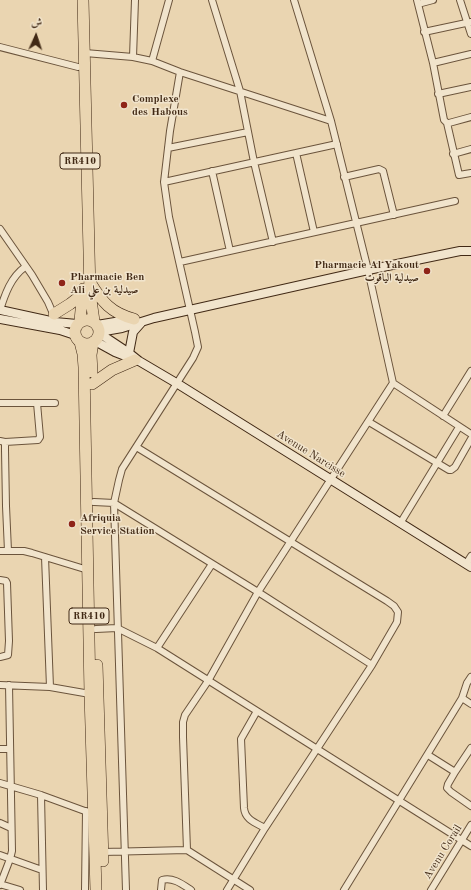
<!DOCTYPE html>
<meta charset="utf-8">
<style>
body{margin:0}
#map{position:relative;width:471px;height:890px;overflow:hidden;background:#ead5b1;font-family:"Old Standard TT",Amiri,serif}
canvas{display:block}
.north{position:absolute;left:16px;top:16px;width:40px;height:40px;-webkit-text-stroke:3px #f1e4cc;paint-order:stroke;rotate:3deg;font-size:11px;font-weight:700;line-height:16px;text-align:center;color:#412915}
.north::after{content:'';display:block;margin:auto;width:14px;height:18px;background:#412915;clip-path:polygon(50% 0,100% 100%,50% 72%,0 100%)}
</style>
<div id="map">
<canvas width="471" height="890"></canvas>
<div class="north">ش</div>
</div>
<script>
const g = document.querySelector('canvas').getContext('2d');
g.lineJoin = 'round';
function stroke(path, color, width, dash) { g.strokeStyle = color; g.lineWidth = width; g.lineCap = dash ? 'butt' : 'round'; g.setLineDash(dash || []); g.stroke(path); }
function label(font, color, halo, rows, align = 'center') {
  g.font = font + ' "Old Standard TT",Amiri,serif'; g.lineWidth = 3; g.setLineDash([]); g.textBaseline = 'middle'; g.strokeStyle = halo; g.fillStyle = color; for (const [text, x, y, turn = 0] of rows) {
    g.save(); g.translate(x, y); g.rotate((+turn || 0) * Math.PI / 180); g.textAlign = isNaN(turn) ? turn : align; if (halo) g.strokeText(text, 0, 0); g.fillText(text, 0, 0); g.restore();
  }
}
const street = new Path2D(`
 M212,0L240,91L254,162L273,242
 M294,0L331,121L368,270L393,383L471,434
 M417,0L433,63L444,120L447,123H449L471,117
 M460,0L471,34
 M418,4L433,0
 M424,32L471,22
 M0,47L78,67
 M85,53L133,57L152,61L169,0
 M133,57L135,0
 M152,61L180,72L331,121
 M433,63L471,54
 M438,94L471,87
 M447,123L459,175L471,173
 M168,148L248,132
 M296,153L314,232
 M453,154L471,149
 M212,171L230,251
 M344,177L379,169L383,171L394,215
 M164,182L337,144
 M0,229L32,275L48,302L54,316
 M180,262L455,201
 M0,310C5,294 11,277 25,267
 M0,403H55
 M443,416L471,371
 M369,422L449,470H451L455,467L471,439
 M0,441L5,442V450L6,506L8,551H0
 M5,442L38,440L40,437L37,403
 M138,448L387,601L394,606L398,612L397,622L372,665L265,828L227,890
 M94,502L114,503L258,592L372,665
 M401,522L459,427
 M8,551H24L32,553L88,570
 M45,557L50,687
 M466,564L471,556
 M0,580L6,581L7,583L9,641L8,655L0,657
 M96,629L117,628L157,648L471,846
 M157,648L212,564
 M0,685L50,687L90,694
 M462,698L471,704
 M257,711L241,739L244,808C245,820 256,823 265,828
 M0,749H10
 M428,755L455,772L448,784L447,788L451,792L471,806
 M455,772L471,748
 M0,783L41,795L93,814
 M41,795L43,890
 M0,823L11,828
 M187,850L183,737V722L185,715L208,681L258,592L393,383
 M103,852L187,850L250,890
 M0,855L42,870
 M0,884L20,890
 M0,885L10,859L12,851L9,685
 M85,890L86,811
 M126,890L114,503L119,480L122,469L193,358L198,347L195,332L169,217L164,182L170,131L180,72
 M161,890L162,880C173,877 182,884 191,890
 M344,890L462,698L467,683L471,677
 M431,890L471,825`);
const secondary = new Path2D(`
 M0,310L55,322L77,324
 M0,319L60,330L75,335
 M97,325L133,319
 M99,332L122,328L154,318L368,270L460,251H471
 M99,333L129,353L139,361L178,384L471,567
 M95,341L115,352L133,359
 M129,353L133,332L141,323`);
const highway = new Path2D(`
 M83,0L90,293L94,321
 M90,282C102,302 111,313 134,319
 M54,314L70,304L84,293
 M75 332a12 12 0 1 1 24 0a12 12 0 1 1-24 0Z
 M80,321L83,289
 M80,342L83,354L84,367L90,694L96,890
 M92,372L91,355L93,342
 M92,384L112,370L135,360
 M97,665L103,861`);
stroke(street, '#6b543c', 8);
stroke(secondary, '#412915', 10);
stroke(highway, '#412915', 12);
stroke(street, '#f1e4cc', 6);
stroke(secondary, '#f1e4cc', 8);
stroke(highway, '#ead5b1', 11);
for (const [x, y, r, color] of [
 [124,105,4,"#8f2418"],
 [427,271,4,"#8f2418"],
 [62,283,4,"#8f2418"],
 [72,524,4,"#8f2418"]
]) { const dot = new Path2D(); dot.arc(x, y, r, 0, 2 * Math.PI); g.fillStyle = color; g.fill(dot); stroke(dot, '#f1e4cc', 1.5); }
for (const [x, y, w] of [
 [80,161,40],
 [89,616,40]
]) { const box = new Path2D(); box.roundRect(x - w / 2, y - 8, w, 16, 3); g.fillStyle = '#f1e4cc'; g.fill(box); stroke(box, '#412915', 1); }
label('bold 10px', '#412915', null, [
 ["RR410",80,161],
 ["RR410",89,616]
]);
label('bold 11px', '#412915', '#f1e4cc', [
 ["Complexe",132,99],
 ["des Habous",132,112],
 ["Pharmacie Al Yakout",419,265,"right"],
 ["صيدلية الياقوت",419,278,"right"],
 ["Pharmacie Ben",70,277],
 ["Ali صيدلية بن علي",70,290],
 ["Afriquia",80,518],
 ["Service Station",80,531]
], 'left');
label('11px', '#412915', '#f1e4cc', [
 ["Avenue Narcisse",311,454,32],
 ["Avenu Corail",443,852,-58]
]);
</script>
